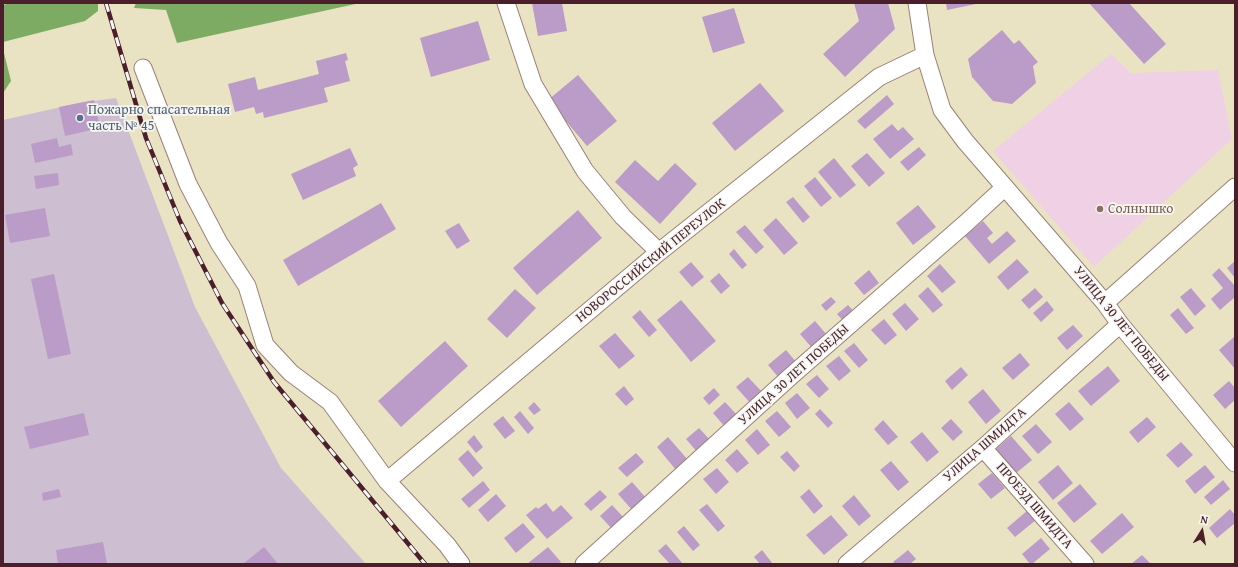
<!DOCTYPE html>
<meta charset="utf-8">
<style>
body{margin:0}
#map{position:relative;width:1238px;height:567px;overflow:hidden;background:#eae3c3;font-family:"Gentium Book Plus",serif}
canvas{display:block}
.frame{position:absolute;inset:0;border:4px solid #4a1f2b;pointer-events:none}
.north{position:absolute;left:1182px;top:511px;width:40px;height:40px;-webkit-text-stroke:3px #f6f6f2;paint-order:stroke;rotate:11deg;font-size:11px;font-weight:700;line-height:16px;text-align:center;color:#4a1f2b}
.north::after{content:'';display:block;margin:auto;width:14px;height:18px;background:#4a1f2b;clip-path:polygon(50% 0,100% 100%,50% 72%,0 100%)}
</style>
<div id="map">
<canvas width="1238" height="567"></canvas>
<div class="frame"></div>
<div class="north">N</div>
</div>
<script>
const g = document.querySelector('canvas').getContext('2d');
g.lineJoin = 'round';
function fillPath(path, color) { g.fillStyle = color; g.fill(path, 'evenodd'); }
function stroke(path, color, width, dash) { g.strokeStyle = color; g.lineWidth = width; g.lineCap = dash ? 'butt' : 'round'; g.setLineDash(dash || []); g.stroke(path); }
function label(font, color, halo, rows, align = 'center') {
  g.font = font + ' "Gentium Book Plus",serif'; g.lineWidth = 3.5; g.setLineDash([]); g.textBaseline = 'middle'; g.strokeStyle = halo; g.fillStyle = color; for (const [text, x, y, turn = 0] of rows) {
    g.save(); g.translate(x, y); g.rotate((+turn || 0) * Math.PI / 180); g.textAlign = isNaN(turn) ? turn : align; if (halo) g.strokeText(text, 0, 0); g.fillText(text, 0, 0); g.restore();
  }
}
fillPath(new Path2D(`
 M1111,54L1131,73L1218,70L1232,139L1094,267L993,151Z`), '#f0d0e4');
fillPath(new Path2D(`
 M116,98L195,307L281,468L366,564H3V120L79,103Z`), '#cebed1');
fillPath(new Path2D(`
 M10,3H98V11L85,21L3,42V5Z
 M136,3H360L177,43L166,10L134,8Z
 M3,49L11,81L3,93Z`), '#7eab64');
fillPath(new Path2D(`
 M532,3H562L567,31L538,36Z
 M854,3H888L895,29L845,77L823,54L859,21Z
 M946,3H976V4L947,10Z
 M1089,3H1129L1166,44L1144,64Z
 M734,8L745,43L713,53L702,17Z
 M478,21L490,60L431,77L420,38Z
 M1002,30L1014,44L1019,40L1038,62L1033,66L1036,83L1012,104L993,101L972,77L968,59Z
 M346,53L348,60L345,61L350,81L324,88L328,102L264,118L263,112L256,114L254,107L235,112L228,84L255,77L258,90L319,74L316,61Z
 M578,75L617,121L587,146L548,100Z
 M760,83L784,111L735,151L712,123Z
 M887,95L894,104L865,129L857,121Z
 M94,100L100,128L65,136L59,107Z
 M892,124L898,131L903,127L914,139L890,159L873,139Z
 M57,138L59,147L71,144L73,155L35,163L31,144Z
 M919,147L926,155L908,171L900,162Z
 M350,148L358,165L353,168L356,176L303,200L291,174Z
 M867,153L885,173L869,187L851,166Z
 M834,158L856,185L840,198L818,172Z
 M635,160L658,181L675,163L697,184L660,224L615,182Z
 M58,173L59,185L36,189L34,176Z
 M815,177L832,198L821,207L804,186Z
 M793,197L810,217L803,223L786,202Z
 M381,203L396,229L298,286L283,260Z
 M918,205L936,227L913,245L896,223Z
 M45,208L50,236L10,243L5,215Z
 M578,210L602,238L537,295L513,268Z
 M776,218L798,243L784,255L763,230Z
 M983,221L993,233L987,238L992,244L1007,231L1016,241L989,264L965,236Z
 M459,223L470,241L457,249L445,231Z
 M745,225L764,247L756,254L736,232Z
 M734,249L747,265L742,269L729,254Z
 M1017,259L1029,272L1008,290L997,277Z
 M1235,261V278L1227,268Z
 M691,262L704,277L692,287L679,272Z
 M940,264L956,282L942,293L927,276Z
 M1219,268L1235,286V297L1220,310L1211,299L1223,288L1212,275Z
 M869,270L879,283L864,295L854,283Z
 M719,273L730,286L721,294L710,281Z
 M54,274L71,354L48,359L31,279Z
 M928,287L943,305L933,313L918,296Z
 M1035,288L1043,297L1029,309L1021,300Z
 M1191,288L1206,306L1195,316L1180,297Z
 M515,289L536,308L507,338L487,319Z
 M831,297L836,302L826,311L821,305Z
 M681,300L716,341L691,362L657,320Z
 M1047,301L1054,310L1041,322L1033,313Z
 M905,303L919,319L906,331L892,314Z
 M848,305L857,315L846,324L837,314Z
 M1178,308L1194,328L1186,334L1170,315Z
 M640,310L657,330L649,337L632,317Z
 M884,319L897,335L885,345L871,330Z
 M815,321L827,335L812,348L800,334Z
 M1073,325L1083,336L1067,350L1057,338Z
 M615,333L635,356L619,369L599,346Z
 M1234,337L1235,339V369L1219,350Z
 M445,341L468,366L401,427L378,401Z
 M854,343L868,360L859,368L844,351Z
 M786,350L797,363L779,378L768,365Z
 M1020,353L1030,365L1013,380L1002,368Z
 M839,356L851,371L839,381L826,366Z
 M1108,366L1120,381L1091,406L1078,391Z
 M961,367L968,375L952,390L945,381Z
 M817,375L829,389L819,398L806,384Z
 M748,377L764,394L752,405L736,387Z
 M1229,381L1235,388V400L1225,409L1213,395Z
 M624,386L634,399L626,406L615,394Z
 M714,388L720,395L709,405L703,398Z
 M983,389L1001,411L986,424L968,402Z
 M797,393L810,408L797,419L785,403Z
 M534,402L541,410L534,415L528,408Z
 M725,402L738,416L725,427L713,413Z
 M1069,402L1084,419L1070,431L1055,414Z
 M820,409L833,423L828,428L815,414Z
 M520,411L534,428L528,434L514,417Z
 M777,411L791,427L779,437L765,421Z
 M84,413L89,435L30,449L24,427Z
 M503,416L515,431L505,439L493,424Z
 M1147,417L1156,427L1138,443L1129,432Z
 M951,419L963,432L953,441L941,428Z
 M883,420L898,437L888,445L874,429Z
 M1036,424L1052,442L1038,454L1022,436Z
 M699,428L711,441L698,453L686,439Z
 M757,429L770,445L758,455L745,440Z
 M922,432L939,452L927,462L910,442Z
 M474,435L483,447L476,453L467,442Z
 M1011,436L1032,460L1015,474L995,450Z
 M668,437L688,460L676,470L657,447Z
 M1181,442L1193,455L1178,468L1166,455Z
 M737,449L749,463L737,473L725,460Z
 M468,450L483,468L473,477L458,459Z
 M787,451L800,466L794,472L780,457Z
 M636,453L644,462L627,477L618,468Z
 M891,461L909,482L898,491L880,470Z
 M1058,465L1073,483L1053,500L1038,482Z
 M1205,465L1215,477L1195,494L1185,481Z
 M717,468L729,482L716,494L703,479Z
 M992,473L1005,488L991,499L978,484Z
 M1223,480L1230,489L1211,505L1204,497Z
 M483,481L490,490L469,508L461,499Z
 M632,482L647,499L633,511L618,494Z
 M1080,484L1097,504L1074,523L1057,503Z
 M59,489L61,497L43,501L42,493Z
 M809,489L823,506L814,514L800,497Z
 M600,490L607,497L591,511L584,504Z
 M496,494L506,506L488,522L478,510Z
 M854,495L871,516L859,526L842,506Z
 M546,503L553,512L561,505L573,518L547,539L526,515L536,507L538,509Z
 M707,504L725,526L718,532L699,510Z
 M612,505L625,519L613,530L600,516Z
 M1230,509L1235,515V523L1217,538L1209,528Z
 M1028,510L1036,520L1015,537L1007,528Z
 M1122,513L1134,527L1102,554L1090,541Z
 M831,515L848,535L824,555L806,535Z
 M523,523L535,537L516,553L504,538Z
 M684,526L700,545L693,551L677,532Z
 M1041,538L1050,549L1032,564H1030L1022,554Z
 M103,542L107,564H58L56,550Z
 M666,544L683,564H670L658,551Z
 M264,547L278,564H243Z
 M548,547L561,562L558,564H527Z
 M762,550L773,564H760L754,557Z
 M908,550L916,559L910,564H895L893,562Z
 M1142,555L1151,564H1131Z`), '#bb9bc7');
const street = new Path2D(`
 M506,3L533,84L585,171L623,217L659,252
 M917,3L925,55L942,110L965,141L1105,303L1120,324L1235,463
 M143,68L188,184L219,243L247,286L265,345L291,373L330,402L387,481L447,545L461,564
 M1105,303L1235,187
 M983,448L1085,564
 M387,481L659,252L879,77L925,55
 M584,564L791,376L966,223L1005,187
 M847,564L983,448L1120,324`);
stroke(street, '#9a8177', 19);
stroke(street, '#fff', 17);
const rail = new Path2D(`
 M106,3L146,138L180,221L222,303L274,382L425,564`);
stroke(rail, '#4a1f2b', 4.5);
stroke(rail, '#f6f6f2', 3, [9]);
for (const [x, y, r, color] of [
 [80,118,4,"#5c6f8a"],
 [1100,209,4,"#8d6e63"]
]) { const dot = new Path2D(); dot.arc(x, y, r, 0, 2 * Math.PI); g.fillStyle = color; g.fill(dot); stroke(dot, '#f6f6f2', 1.5); }
label('14px', '#4e5e75', '#f6f6f2', [
 ["Пожарно спасательная",88,110],
 ["часть № 45",88,126]
], 'left');
label('14px', '#785e54', '#f6f6f2', [
 ["Солнышко",1108,209]
], 'left');
label('14px', '#4a1f2b', '#f6f6f2', [
 ["НОВОРОССИЙСКИЙ ПЕРЕУЛОК",651,261,-39],
 ["УЛИЦА 30 ЛЕТ ПОБЕДЫ",1121,324,51],
 ["УЛИЦА 30 ЛЕТ ПОБЕДЫ",794,375,-42],
 ["УЛИЦА ШМИДТА",985,445,-41],
 ["ПРОЕЗД ШМИДТА",1034,506,49]
]);
</script>
